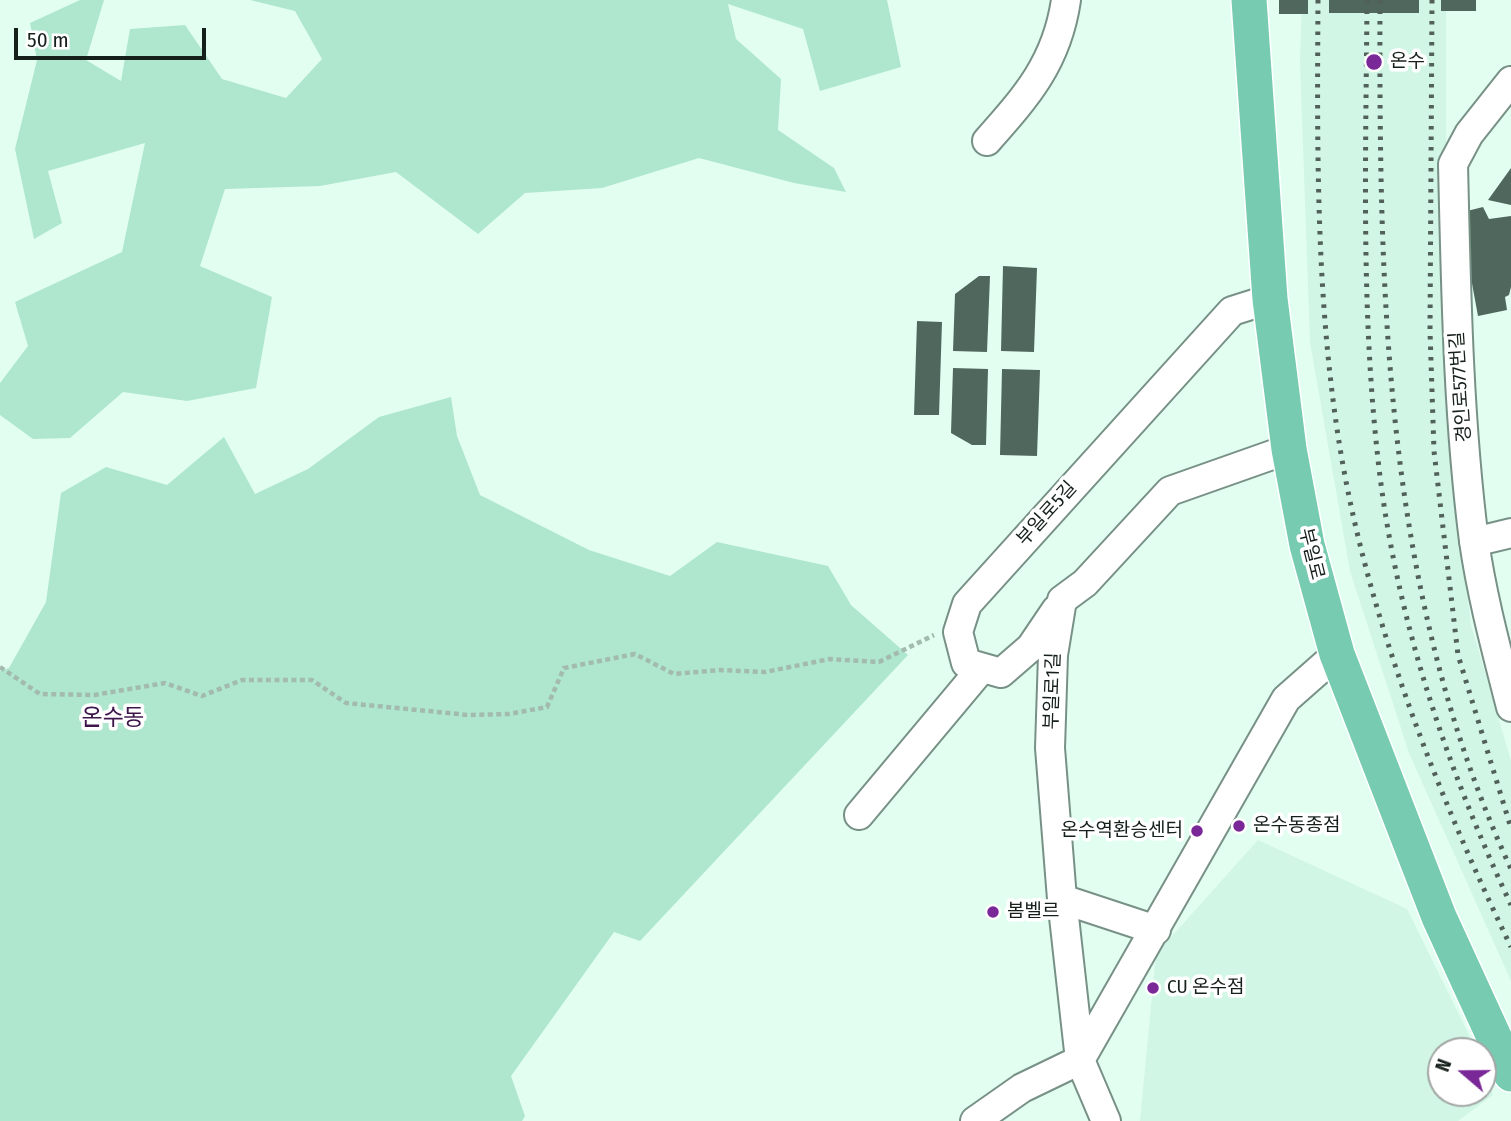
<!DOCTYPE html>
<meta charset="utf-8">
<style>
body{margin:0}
#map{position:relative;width:1511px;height:1121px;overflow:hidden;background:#e2fef1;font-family:"Fira Sans Condensed",sans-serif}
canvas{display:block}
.north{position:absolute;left:1427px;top:1037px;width:70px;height:70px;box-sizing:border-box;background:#fff;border:2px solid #a2a6a4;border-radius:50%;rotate:290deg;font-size:19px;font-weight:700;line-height:28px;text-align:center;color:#16201b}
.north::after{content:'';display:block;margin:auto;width:24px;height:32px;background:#7a2797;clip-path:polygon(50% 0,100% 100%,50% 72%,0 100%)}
.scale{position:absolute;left:14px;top:28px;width:192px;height:32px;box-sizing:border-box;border:4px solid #16201b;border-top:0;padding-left:9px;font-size:21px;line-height:24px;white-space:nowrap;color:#16201b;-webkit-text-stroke:5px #fff;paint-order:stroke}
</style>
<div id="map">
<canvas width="1511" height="1121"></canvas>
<div class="north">N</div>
<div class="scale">50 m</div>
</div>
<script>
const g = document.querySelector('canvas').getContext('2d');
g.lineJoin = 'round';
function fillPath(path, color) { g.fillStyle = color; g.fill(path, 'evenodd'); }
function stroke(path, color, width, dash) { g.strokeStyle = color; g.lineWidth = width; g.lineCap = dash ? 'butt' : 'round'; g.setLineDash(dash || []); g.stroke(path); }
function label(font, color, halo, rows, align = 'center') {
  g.font = font + ' "Fira Sans Condensed","Noto Sans KR",sans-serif'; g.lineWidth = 7; g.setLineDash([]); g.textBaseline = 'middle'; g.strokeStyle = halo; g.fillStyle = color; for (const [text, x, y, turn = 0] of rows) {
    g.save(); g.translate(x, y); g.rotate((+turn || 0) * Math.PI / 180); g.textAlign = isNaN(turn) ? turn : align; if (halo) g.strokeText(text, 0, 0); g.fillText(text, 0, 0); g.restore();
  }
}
fillPath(new Path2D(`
 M1302,0H1446V416L1471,625L1511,761V981L1409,753L1350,571L1310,342L1300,63Z
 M1258,840L1407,909L1477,1051H1441V1093H1483V1067L1493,1095L1458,1121H1140L1156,954Z`), '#d1f6e5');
fillPath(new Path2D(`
 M80,0H104L86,60L121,81L130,29L185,25L222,79L286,98L322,59L295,11L250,0H887L901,67L820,91L803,29L728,4L736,39L781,79L778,130L834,168L846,192L794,183L699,158L602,188L525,193L478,234L396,172L320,186L225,189L200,266L272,297L256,388L187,401L123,392L70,438L33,439L0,415V383L28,346L15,302L122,252L145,143L48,171L62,223L34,239L15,149L37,60L30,23Z
 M451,397L457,436L480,495L589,550L670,576L717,542L828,566L851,605L908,655L640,941L614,932L511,1076L525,1116L522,1121H0V671L9,668L46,602L61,493L106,467L167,485L224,437L255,494L308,469L379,417Z`), '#aee7ce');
fillPath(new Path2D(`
 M1279,0H1308V14H1279Z
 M1329,0H1419V13H1329Z
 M1441,0H1476V11H1441Z
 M1511,168V205L1488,200Z
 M1483,207L1489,219L1511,216V287L1509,295L1505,297L1507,310L1478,316L1459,213Z
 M1003,266L1037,268L1034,352L1001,351Z
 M979,276H990L987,352L953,351L955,294Z
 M917,321L942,322L939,415H914Z
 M953,368L988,369L986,445H972L951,433Z
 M1002,369L1040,370L1037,456L1000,455Z`), '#4f675c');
const minor = new Path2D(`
 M1511,81L1469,134L1453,164C1456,290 1458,416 1474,541C1482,597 1497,652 1511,707
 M987,141C1027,96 1057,62 1066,0
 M1474,542L1511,533
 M1056,610L1031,647L1001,673L966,663L958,632L967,604L1232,311L1270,299
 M859,815L982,668
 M1062,899L1156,930
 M975,1121L1022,1088L1080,1060L1286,699L1337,654
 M1106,1121L1080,1060L1062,899L1050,748L1053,655L1062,600L1085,583L1170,491L1289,449`);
const major = new Path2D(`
 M1249,0L1270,299L1289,449L1307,545L1337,654L1439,917L1511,1074`);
stroke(minor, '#789186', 32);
stroke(major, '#fff', 38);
stroke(new Path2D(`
 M0,667L40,694L94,695L165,683L202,696L242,680H312L346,703L468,715L509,714L547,707L564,668L635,654L674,674L720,670L765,672L830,659L879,662L934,635`), '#a3baaf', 4.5, [5, 3.5]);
stroke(minor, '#fff', 28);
stroke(major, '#77cbb1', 35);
stroke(new Path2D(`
 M1318,0C1317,149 1316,301 1340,448C1368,618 1437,793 1511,947
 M1367,0C1366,150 1361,301 1377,450C1393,608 1444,762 1511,905
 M1380,0C1379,296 1384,594 1511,869
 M1432,0L1430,331L1434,451L1458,655L1511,828`), '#516159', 5, [3.5, 7]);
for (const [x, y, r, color] of [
 [1374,62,9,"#7a2797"],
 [1239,826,7,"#7a2797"],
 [1197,831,7,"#7a2797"],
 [993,912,7,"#7a2797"],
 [1153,988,7,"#7a2797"]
]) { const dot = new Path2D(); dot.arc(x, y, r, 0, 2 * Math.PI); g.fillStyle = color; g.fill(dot); stroke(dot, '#fff', 2.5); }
label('19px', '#16201b', '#fff', [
 ["온수",1390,62],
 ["온수동종점",1253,826],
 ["온수역환승센터",1183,831,"right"],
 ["봄벨르",1007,912],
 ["CU 온수점",1167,988]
], 'left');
label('19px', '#16201b', '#fff', [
 ["경인로577번길",1461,387,-94],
 ["부일로5길",1047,514,-48],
 ["부일로",1311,554,76],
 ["부일로1길",1053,691,-88]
]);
label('23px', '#3d164b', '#fff', [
 ["온수동",113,719]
]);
</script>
